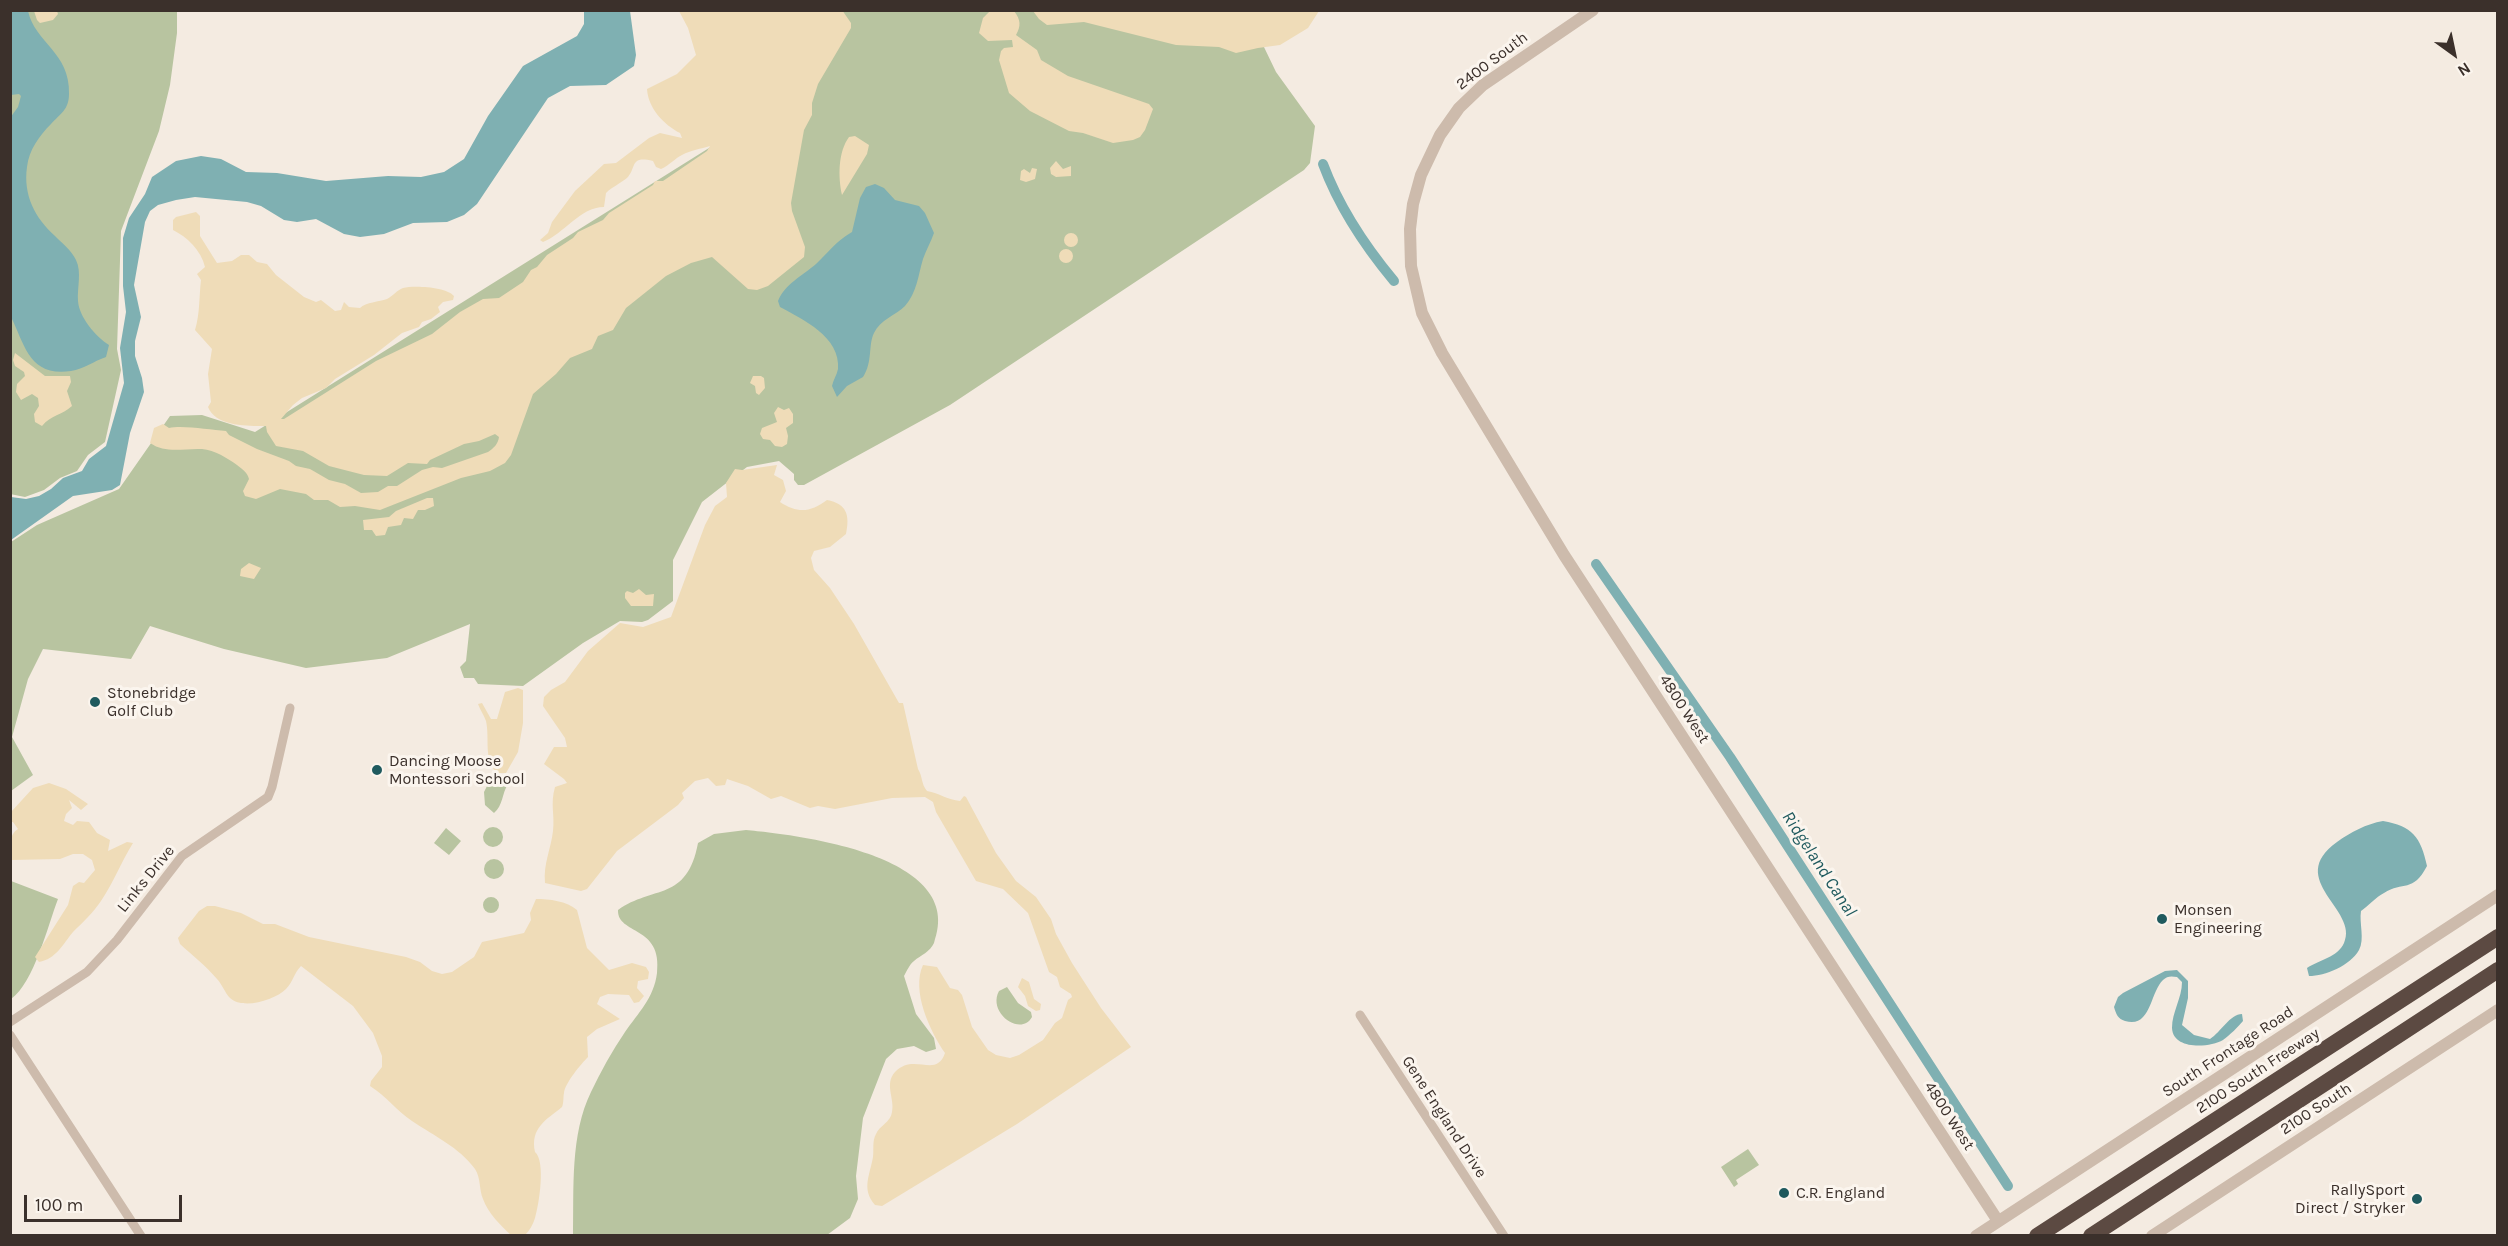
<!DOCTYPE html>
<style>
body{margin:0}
#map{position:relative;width:2508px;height:1246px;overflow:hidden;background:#f4ebe1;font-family:Karla,sans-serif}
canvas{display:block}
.frame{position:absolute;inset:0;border:12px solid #3b302b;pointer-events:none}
.north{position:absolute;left:2424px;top:24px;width:60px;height:60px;-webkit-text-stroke:4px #fbf5ee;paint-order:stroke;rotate:147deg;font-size:16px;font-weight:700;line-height:24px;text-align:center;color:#3b302b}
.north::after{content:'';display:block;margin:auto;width:21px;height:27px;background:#3b302b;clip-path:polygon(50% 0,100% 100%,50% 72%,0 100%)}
.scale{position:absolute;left:24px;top:1195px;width:158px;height:27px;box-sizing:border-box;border:3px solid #3b302b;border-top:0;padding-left:8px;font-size:18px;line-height:21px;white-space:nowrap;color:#3b302b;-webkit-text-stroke:4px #fbf5ee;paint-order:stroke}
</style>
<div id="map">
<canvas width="2508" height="1246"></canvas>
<div class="frame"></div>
<div class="north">N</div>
<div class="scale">100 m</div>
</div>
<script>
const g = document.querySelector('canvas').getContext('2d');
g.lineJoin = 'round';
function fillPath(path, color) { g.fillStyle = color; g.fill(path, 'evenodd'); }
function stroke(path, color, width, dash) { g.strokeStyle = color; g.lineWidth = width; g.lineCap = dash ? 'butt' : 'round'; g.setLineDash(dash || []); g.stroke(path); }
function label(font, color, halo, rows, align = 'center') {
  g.font = font + ' Karla,sans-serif'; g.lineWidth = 6; g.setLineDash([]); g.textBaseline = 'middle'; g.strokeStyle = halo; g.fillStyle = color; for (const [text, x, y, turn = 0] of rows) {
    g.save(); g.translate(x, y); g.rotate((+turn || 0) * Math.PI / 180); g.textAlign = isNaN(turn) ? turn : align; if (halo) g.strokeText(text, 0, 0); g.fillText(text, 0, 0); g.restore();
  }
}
fillPath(new Path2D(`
 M10,11H177V33L170,85L159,131L121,231L117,349L121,370L105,442L88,455L77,471L60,478L44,490L25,497L10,494Z
 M735,11H1240L1263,45L1276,72L1315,126L1310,163L1304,170L950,405L804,485H798L794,480V474L779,461L747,467L702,502L673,560V601L648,620L642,622L620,621L583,643L523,686L478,684L474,678H464L460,667L466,661L470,624L387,658L306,668L224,649L150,626L131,659L43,649L28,679L12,737L33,775L11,791V542L37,525L119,489L170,416L202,415L255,432L717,143Z
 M502,776L507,779L508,784C502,793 503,806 494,813L485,805L484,792L490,780Z
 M483 837a10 10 0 1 1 20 0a10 10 0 1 1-20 0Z
 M446,828L461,841L449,855L434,843Z
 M746,830C799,835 968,855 934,943C930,952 921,955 914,961C909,965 907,971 904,976L916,1014L934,1038L936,1049L926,1052L914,1046L897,1049L886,1059L863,1118L856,1176L858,1199L850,1218L827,1235H573C574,1189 570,1135 591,1092C601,1071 612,1051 625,1032C638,1013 654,998 657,973C663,925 617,935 618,910C653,885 687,902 698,843L714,834Z
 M484 869a10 10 0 1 1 20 0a10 10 0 1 1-20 0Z
 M11,881L58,899C48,925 34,983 11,999Z
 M483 905a8 8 0 1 1 16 0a8 8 0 1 1-16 0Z
 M1007,987L1018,1003L1031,1012L1032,1017C1021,1037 987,1013 999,991Z
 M1748,1149L1759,1165L1736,1180L1738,1184L1734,1187L1721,1167Z`), '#b8c4a0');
fillPath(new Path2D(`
 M842,10L851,23V28L818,84L812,103V115L804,130L791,203L792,211L805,247L804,257L768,286L757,290L748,289L712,257L691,263L666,276L626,308L613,330L598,336L592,349L570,358L556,374L533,394L511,455L505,463L490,471L461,478L380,510L355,506L340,507L328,500H314L306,494L280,489L256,499L245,496L243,491L249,479C247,472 243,470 237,465C227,458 215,450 202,449C184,448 166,454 150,443L154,428L163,424L169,428C183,425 210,430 226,431L229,435L257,449L289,461L296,466L310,469L329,480L345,484L361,493L378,492L388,486H397L422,470L433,467L442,468L488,452C494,448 498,444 499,437L495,434L479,441L464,444L430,460L427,464L408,463L387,476L364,475L329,466L303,451L276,446L267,432L266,426C249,426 216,427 208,407L211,402L208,374L212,349L195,330C200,314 199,297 201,280L197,274L205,267C201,250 187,237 173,230V220L176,217L196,212L200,216V236L217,263L232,261L241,255H249L257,262L267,264L276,275L304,297L316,302L321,300L335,311L341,310L344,302L349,307L360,308C366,302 379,302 387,299C393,296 397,290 403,288C414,285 447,287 454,296L453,300L443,302L438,307L440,312L431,319L422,322L419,327L402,333L374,355L335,379L326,388L302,398L293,405L281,419H284L376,361L432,334L460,312L483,299L499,298L523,282L531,270L537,267L547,255L573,238L578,232L603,220L609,213L653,185L655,181H663L707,151L710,146C701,149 691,150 682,155C674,159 670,165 661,169L656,167L653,161C629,155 637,168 627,178C621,183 612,187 606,193L604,207C580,207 564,234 543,242L540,240L548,233L552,222L575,191L604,164L616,163L649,138L660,133L682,138L680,133C664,125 648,108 647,89L677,74L696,55L688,28L679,11Z
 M34,11H57L58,14L53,20L40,23L37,20Z
 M990,11H1014C1021,20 1021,26 1016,35L1037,50L1041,60L1068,76L1149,104L1153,109L1145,130L1140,137L1133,140L1113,143L1083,133L1069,131L1030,111L1009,93L999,60L1001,51L1004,48L1013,47L1012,40L988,41L979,33L983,18Z
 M1033,11H1319L1308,28L1280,45L1258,48L1236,53L1219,47L1176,45L1084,22L1047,25L1039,19Z
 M855,136L869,145L867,154L842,195C838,177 838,152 849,137Z
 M1056,161L1063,169L1071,166V176L1056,177L1051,174L1050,168Z
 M1032,168L1037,169L1035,179L1026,182L1020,180L1021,171L1024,169L1030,173Z
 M1064 240a7 7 0 1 1 14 0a7 7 0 1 1-14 0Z
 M1059 256a7 7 0 1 1 14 0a7 7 0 1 1-14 0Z
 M15,353L45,376H70L71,382L67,391L72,406C62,415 51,415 42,426L35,422L34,414L39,406L38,398L32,394L21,400L16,392L17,384L25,376L24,372L15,366L13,360Z
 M753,376H761L764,378L765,388L759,395L756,393L755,386L750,383Z
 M778,407L784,410L789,408L793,414V423L786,428L788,436L787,444L782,447L775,446L770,440L763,439L760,434L762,428L777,422L774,413Z
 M777,465L774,475L783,480L786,491L780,502C798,514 811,512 827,500C847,504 850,515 846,534L830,547L814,551L811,558L814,570L830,588L854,624L899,703H903L918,769C923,777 921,784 927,791C939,793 948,800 960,801L964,796L966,797L996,853L1016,881L1036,897L1051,919L1056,934L1072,963L1101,1008L1131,1047L1017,1124L882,1206L875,1205C861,1189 870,1175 873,1157C874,1150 872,1141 876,1134C879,1126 891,1122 892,1112C895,1099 884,1084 895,1072C914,1052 936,1079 945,1053C930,1031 911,991 923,965L937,967L950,988L958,990L962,995L972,1027L988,1050L996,1055L1010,1058L1019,1055L1043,1040L1055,1023L1062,1018L1068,1000L1072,997L1071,994L1060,987L1057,977L1049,972L1028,913L1003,889L976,881L936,812L933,802L925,797L892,798L835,809L818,806L810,808L781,796L771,799L748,786L727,779L725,785L716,786L708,778L695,781L682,793L684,798L678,805L617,851L587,889L581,891L545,883C543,864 551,849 553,831C555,814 550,805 555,787L567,783L564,779L544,764L554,747H567L565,738L543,706L544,697L551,690L565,682L588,651L620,623L643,627L671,617L705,525L715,506L727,497L726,483L735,469L742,470Z
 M427,498H433L434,506L425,510H418L413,519L404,518L401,525L388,527L385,535L376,536L372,530H364L363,520L389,517L396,511Z
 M249,563L261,568L254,579L240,576L241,569Z
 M639,589L646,595L654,594L653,606H631L625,598V593L627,591L633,593Z
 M518,688L523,690V723L518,752L506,773H497C483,759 490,739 486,721C484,715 480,710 478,704L482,703L491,719H497L505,692Z
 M49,783L66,789L88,804L81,810L69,800L72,808L66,814L64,821L73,825L77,821L89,822L97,833L110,840L108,851L127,842L133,843C121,862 114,882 101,901C93,913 83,922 73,932C63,944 56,959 39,962L35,957L68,905L73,886L79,882L84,883L95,870L92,860L83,854H73L60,859L11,860C10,849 8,835 18,829L13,822H11V812L33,788Z
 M536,899C549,899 567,901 577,910L587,948L609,970L632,963L646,967L649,972L648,979L638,981L637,988L644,996L639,1002L634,1003L629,995L608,994L600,997L597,1004L620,1019L597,1029L587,1037L588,1057C581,1064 565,1083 564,1093C563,1098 564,1102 562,1107C546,1120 530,1128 535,1152C546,1161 539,1205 535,1218C533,1225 529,1231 525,1235H511C501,1226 488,1213 483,1199C479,1190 481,1178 475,1169C459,1147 434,1136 412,1121C397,1111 386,1096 370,1086L371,1081L382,1067V1056L373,1033L353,1006L301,966C294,973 293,982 286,989C275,1000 243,1010 230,998C225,993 222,984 217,979C206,966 192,955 180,944L178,938L199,911L207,906H215L241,913L263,924H275L309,937L406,957L420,962L432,971L442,974L452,972L474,957L482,942L524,933L531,920L530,913Z
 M1022,978L1029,982L1034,999L1041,1004L1040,1010L1036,1011L1028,1006L1025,996L1018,987Z`), '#efdcb8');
fillPath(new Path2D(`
 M10,11H28C35,43 70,52 69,94C69,110 60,114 51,124C39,136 29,150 27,167C23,195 35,218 55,236C62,243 72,251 76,260C82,272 77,288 78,301C79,317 96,337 109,345L106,357C94,361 84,369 71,371C29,377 25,345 11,317L10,118L18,107L21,96L19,94L11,95Z
 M584,11H630L636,55L634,66L606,85L570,86L548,98L477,204L464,215L447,222L413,223L384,234L360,237L344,234L316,219L297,222L284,220L261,206L247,202L195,197L176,200L158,205L150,211L145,222L134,285L141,317L135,341V356L142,378L144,392L130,433L120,485L112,490L73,496L11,540V497L26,499L39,496L51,489L63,478L82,471L89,459L106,446L124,383L120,348L126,312L123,286V238L129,218L145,194L152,177L176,161L201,156L221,159L246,172L277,173L326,181L388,176L421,177L444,172L464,159L488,116L523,66L577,36L584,24Z
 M875,184L884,188L895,200L919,206L925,213L934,233C931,242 926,250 923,259C918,276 917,292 905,306C896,315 880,320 874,333C868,345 873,362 863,377L847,386L837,397L832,386C833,380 837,375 838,369C841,337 802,319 780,307L778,301C785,284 802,276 816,264C829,252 835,242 852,232L860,198L866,187Z
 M2383,821C2412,826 2421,837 2427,866C2413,893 2403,881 2384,893C2376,897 2368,906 2361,911C2359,923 2365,939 2359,950C2350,966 2325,976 2309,976L2307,968C2319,960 2338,957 2344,943C2360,910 2284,880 2337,842C2351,832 2366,824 2383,821Z
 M2177,970L2188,981V998L2182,1025L2194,1035L2210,1039C2221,1032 2230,1014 2242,1014L2243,1021C2238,1027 2230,1035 2223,1040C2209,1048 2173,1050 2172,1028C2172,1012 2182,998 2182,982L2177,977C2171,976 2167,976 2163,980C2150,992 2151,1029 2125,1021C2118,1019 2116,1014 2114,1007L2118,997L2123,993L2165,971Z`), '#7fb0b2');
stroke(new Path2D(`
 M1323,164C1339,207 1364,245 1394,281
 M1596,564L1730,757L2008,1186`), '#7fb0b2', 10);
stroke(new Path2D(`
 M1360,1015L1504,1236
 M10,1022L87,972L117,940L182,856L268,797L272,787L290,708
 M10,1035L141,1236`), '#cdbbac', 9);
stroke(new Path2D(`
 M1593,10L1483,85L1459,108L1440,135L1421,175L1413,204L1410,229L1411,266L1422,313L1442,353L1564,555L1998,1221
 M1976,1236L2498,895
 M2152,1236L2498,1010`), '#cdbbac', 12);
stroke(new Path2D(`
 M2037,1236L2498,937
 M2091,1236L2498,970`), '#5c4a42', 16);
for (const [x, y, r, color] of [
 [95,702,6,"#1f5a5e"],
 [377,770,6,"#1f5a5e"],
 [2162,919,6,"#1f5a5e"],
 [1784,1193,6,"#1f5a5e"],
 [2417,1199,6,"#1f5a5e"]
]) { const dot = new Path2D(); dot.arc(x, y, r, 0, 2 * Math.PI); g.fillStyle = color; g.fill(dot); stroke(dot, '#fbf5ee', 2); }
label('16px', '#3b302b', '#fbf5ee', [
 ["2400 South",1492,61,-37],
 ["4800 West",1684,709,57],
 ["Links Drive",146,879,-51],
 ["South Frontage Road",2228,1052,-33],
 ["2100 South Freeway",2258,1071,-33],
 ["2100 South",2316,1109,-33],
 ["4800 West",1949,1116,57],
 ["Gene England Drive",1444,1117,57]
]);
label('16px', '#3b302b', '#fbf5ee', [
 ["Stonebridge",107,693],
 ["Golf Club",107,711],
 ["Dancing Moose",389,761],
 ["Montessori School",389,779],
 ["Monsen",2174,910],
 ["Engineering",2174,928],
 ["RallySport",2405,1190,"right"],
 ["Direct / Stryker",2405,1208,"right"],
 ["C.R. England",1796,1193]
], 'left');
label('italic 18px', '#1f5a5e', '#fbf5ee', [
 ["Ridgeland Canal",1819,864,57]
]);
</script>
